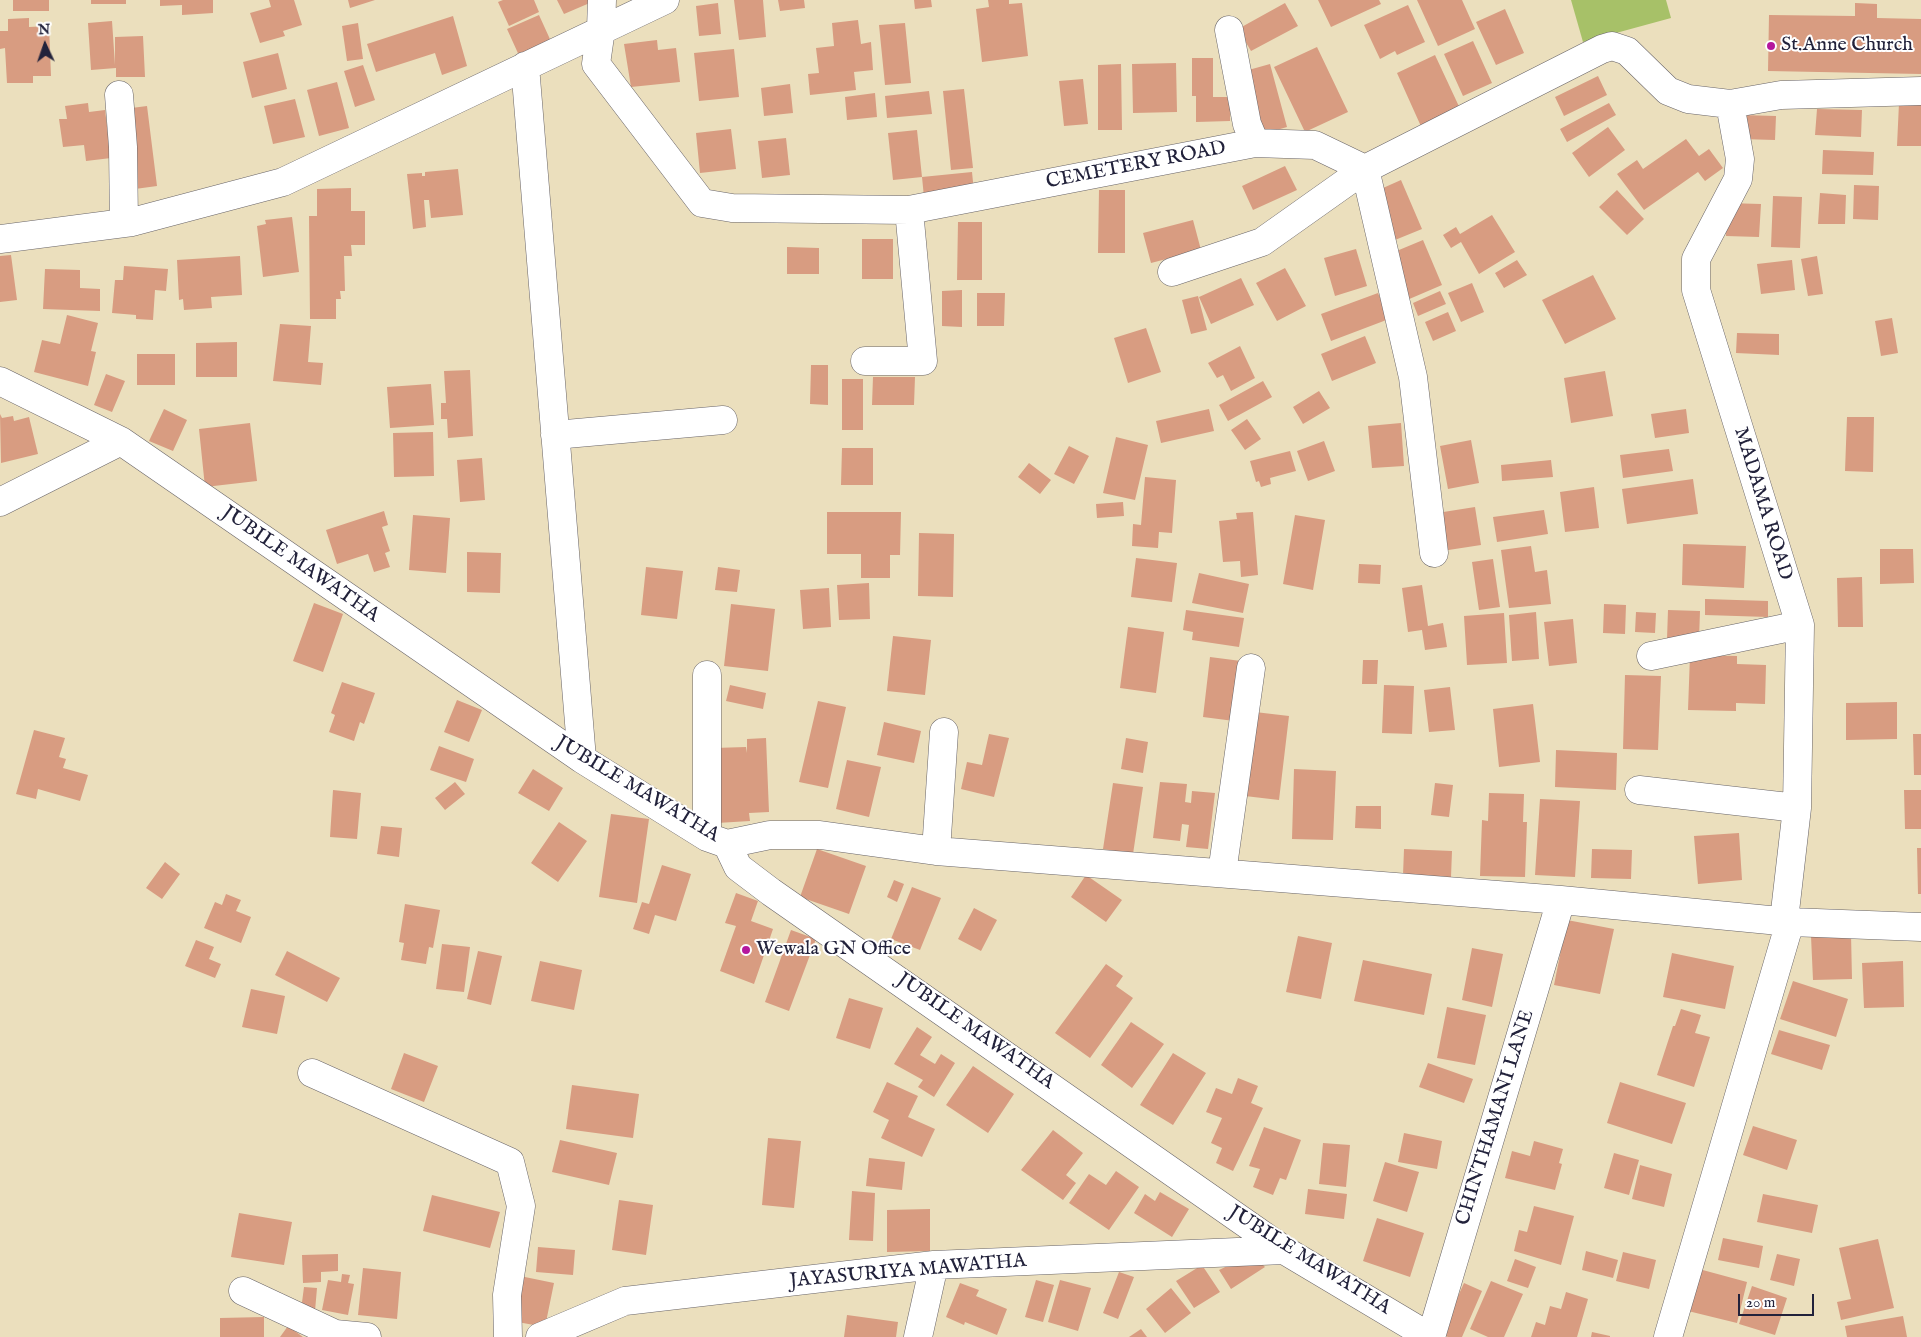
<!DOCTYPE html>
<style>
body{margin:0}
#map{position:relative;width:1921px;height:1337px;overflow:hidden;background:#ebdfbd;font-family:"IM FELL English",serif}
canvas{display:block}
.north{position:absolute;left:20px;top:20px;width:50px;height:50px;-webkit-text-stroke:4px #fff;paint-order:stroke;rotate:357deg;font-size:14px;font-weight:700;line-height:20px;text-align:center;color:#22223b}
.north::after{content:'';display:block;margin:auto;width:18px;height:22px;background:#22223b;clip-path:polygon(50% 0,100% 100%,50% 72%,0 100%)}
.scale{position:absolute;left:1738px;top:1294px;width:76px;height:22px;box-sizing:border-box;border:2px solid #22223b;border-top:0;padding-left:6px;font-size:15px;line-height:18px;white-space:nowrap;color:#22223b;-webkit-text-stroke:4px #fff;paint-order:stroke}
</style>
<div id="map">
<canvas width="1921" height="1337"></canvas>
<div class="north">N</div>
<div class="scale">20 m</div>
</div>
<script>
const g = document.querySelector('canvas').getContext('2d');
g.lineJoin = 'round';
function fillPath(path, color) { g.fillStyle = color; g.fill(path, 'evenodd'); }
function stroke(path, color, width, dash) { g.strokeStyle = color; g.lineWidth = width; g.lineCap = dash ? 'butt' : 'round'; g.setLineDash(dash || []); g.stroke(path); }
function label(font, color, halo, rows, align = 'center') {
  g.font = font + ' "IM FELL English",serif'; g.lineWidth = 4; g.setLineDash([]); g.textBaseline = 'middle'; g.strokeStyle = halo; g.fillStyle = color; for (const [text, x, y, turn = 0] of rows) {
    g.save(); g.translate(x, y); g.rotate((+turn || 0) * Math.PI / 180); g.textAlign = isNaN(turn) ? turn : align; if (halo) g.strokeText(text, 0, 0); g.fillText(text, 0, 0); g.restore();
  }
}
fillPath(new Path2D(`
 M1571,0H1666L1671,18L1583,42Z`), '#a7c168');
fillPath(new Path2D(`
 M13,0H49V11H13Z
 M91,0H126V4H91Z
 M160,0H213V13L182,15V5L160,6Z
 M269,0H294L302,25L283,31L285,36L260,43L250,13L271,7Z
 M348,0H375L350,8Z
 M503,0H534L539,12L509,26L498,2Z
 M557,0H592V2L564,14Z
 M734,0H763L766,37L739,40Z
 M778,0H804L805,8L780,11Z
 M914,0H931L932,7L915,9Z
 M988,0H1009V4L1022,3L1028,56L982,62L976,9L989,7Z
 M1318,0H1379L1381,4L1331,27Z
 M1417,0H1462L1475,29L1438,46Z
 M718,3L721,34L699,36L696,6Z
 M1285,3L1298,26L1251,51L1238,29Z
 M1855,3L1877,4V18L1921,19V74L1768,71L1769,15L1855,16Z
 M1408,5L1425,42L1397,55L1395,51L1380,59L1364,25Z
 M1505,9L1524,53L1496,65L1476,22Z
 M539,15L554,48L522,62L507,29Z
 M453,16L467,66L442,75L435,53L376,72L367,44Z
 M29,18V27L49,26L51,76H33V83H7L5,48L0,49V31H8V19Z
 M858,20L861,44L871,42L873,70L854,72L856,90L810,95L808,74L819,73L816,48L834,46L832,23Z
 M112,21L115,65V37L143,36L145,77H116V68L91,70L88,23Z
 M358,23L363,59L347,61L342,26Z
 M905,23L911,83L885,85L879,25Z
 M657,40L658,50L676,48L680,82L631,87L624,44Z
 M1473,41L1492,83L1463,96L1444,54Z
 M1317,47L1348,112L1305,132L1274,67Z
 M734,49L739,97L699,101L694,53Z
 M278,53L287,89L252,98L243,62Z
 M1435,55L1463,115L1424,133L1397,73Z
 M1192,58H1213V97H1230V121L1196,122V96H1192Z
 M1176,63L1177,112L1133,113L1132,64Z
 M1121,64L1122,130H1098V65Z
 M1270,64L1287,127L1263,134L1245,71Z
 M363,65L375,100L355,107L344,71Z
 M1598,76L1607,95L1564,116L1555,97Z
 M1083,79L1088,124L1064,126L1059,81Z
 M337,82L349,128L319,136L307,90Z
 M790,84L793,113L764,116L761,88Z
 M964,89L973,168L951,170L943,91Z
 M929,91L932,114L887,118L885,96Z
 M875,93L877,117L847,120L845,97Z
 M295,99L305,137L273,144L264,106Z
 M88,103L89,112L105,110L111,158L86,161L84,145L63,147L59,119H67L65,106Z
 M1609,103L1616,115L1567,142L1560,129Z
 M1899,103L1921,104V146H1897Z
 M147,106L157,186L135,189L124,109Z
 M1817,109L1862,110L1861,137L1815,135Z
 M1742,115L1776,116L1775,140L1741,139Z
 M1608,127L1625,150L1589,177L1572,153Z
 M731,129L736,169L700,173L696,133Z
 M917,130L922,177L972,172L974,192L924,197L922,177L893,180L888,133Z
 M786,138L790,175L762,178L758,141Z
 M1686,139L1699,156L1709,149L1723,168L1705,181L1698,172L1644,210L1617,174L1637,160L1643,169Z
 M1823,150L1874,152L1873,175L1822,174Z
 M1285,166L1297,190L1253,210L1242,186Z
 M458,169L463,215L431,218L429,200H424L426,227L413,229L407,174L422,173V176H425V172Z
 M1401,180L1422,229L1395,240L1374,192Z
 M1854,185L1879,186L1878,220L1853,219Z
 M351,188V211H365V245H351L352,256H344L345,291H340L341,299H336V319H310L309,216H317V189Z
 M1099,190H1125V253H1098Z
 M1617,190L1644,219L1627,235L1599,207Z
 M1820,193L1846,195L1845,224H1818Z
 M1773,196L1802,197L1800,248L1771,247Z
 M1727,203L1761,204L1759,237L1726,236Z
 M1492,215L1515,252L1479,274L1461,242L1451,248L1443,235L1456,227L1460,234Z
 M292,217L299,272L263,277L257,226L266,224L265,220Z
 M1193,220L1201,250L1151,263L1143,233Z
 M958,222H982V280H957Z
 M862,239H893V279H862Z
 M1423,240L1442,285L1407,300L1387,255Z
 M787,247L819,248V274H787Z
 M1356,249L1367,286L1335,296L1324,258Z
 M11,255L17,300L0,302V256Z
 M240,256L242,295L211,297L212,308L184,310L183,299L179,300L177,260Z
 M1817,256L1823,294L1808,296L1801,259Z
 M1517,260L1527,275L1504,288L1495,273Z
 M1792,260L1795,290L1761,294L1757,264Z
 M124,266L168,269L166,291L155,290L153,320L136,319V315L112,313L115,280H123Z
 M1285,268L1306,306L1277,321L1256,283Z
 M45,269L80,270V288L100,289V311L43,309Z
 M1593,275L1616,319L1565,344L1542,300Z
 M1241,278L1254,305L1211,324L1199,297Z
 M1472,283L1484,312L1461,322L1448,293Z
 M962,290V327L942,326V291Z
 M1440,291L1446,304L1418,316L1413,303Z
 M977,293H1005L1004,326H977Z
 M1378,293L1389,319L1331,341L1321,314Z
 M1198,296L1207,330L1191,334L1182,300Z
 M1448,312L1456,331L1433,341L1425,322Z
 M67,315L98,323L91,351L96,352L88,386L34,372L42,340L60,344Z
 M1892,318L1898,353L1881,356L1875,321Z
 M280,324L311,326L308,362L323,363L321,385L273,381Z
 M1146,328L1161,372L1128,383L1114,338Z
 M1737,333L1779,334V355L1736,353Z
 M1365,336L1376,363L1332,381L1321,354Z
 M237,342V377H196V343Z
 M1240,346L1255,378L1231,391L1223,375L1217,378L1208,363Z
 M137,354H175V385H137Z
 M811,365H828V405L810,404Z
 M470,370L473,436L448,438L447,419H441V403H446L444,371Z
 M1605,371L1613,416L1571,423L1564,378Z
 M106,374L125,381L112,412L94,405Z
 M873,377H915L914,405H872Z
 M842,379H863V430H842Z
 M1263,381L1272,397L1228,421L1219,405Z
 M431,384L434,425L390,428L387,387Z
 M1319,391L1330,408L1303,424L1293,407Z
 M164,409L187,420L173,451L149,441Z
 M1209,409L1214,431L1161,443L1156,421Z
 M1686,409L1689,433L1655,438L1651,414Z
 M0,414L2,418L13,416L14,421L29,417L38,454L1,463Z
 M1847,417H1874L1873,472L1845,471Z
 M1247,419L1261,439L1245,450L1231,430Z
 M250,423L257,481L205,487L199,429Z
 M1401,423L1404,466L1372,468L1368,426Z
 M433,432L434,476L394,477L393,433Z
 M1116,437L1148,445L1135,500L1103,493Z
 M1471,440L1479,483L1448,489L1440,446Z
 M1324,441L1335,471L1308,481L1297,451Z
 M1069,446L1089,456L1074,484L1054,474Z
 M842,448H873V485H841Z
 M1669,449L1673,471L1623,478L1620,455Z
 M1290,451L1296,471L1270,478L1271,484L1261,487L1259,481L1256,482L1250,461Z
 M482,458L485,500L460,502L457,460Z
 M1551,460L1553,477L1502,481L1501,465Z
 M1029,463L1051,480L1040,494L1018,477Z
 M1145,477L1176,480L1172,533L1159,532L1158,548L1132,546L1133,524L1141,525Z
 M1693,479L1698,514L1627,524L1622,489Z
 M1594,487L1599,528L1565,532L1560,492Z
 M1123,502L1124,516L1097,518L1096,504Z
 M1475,507L1481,545L1442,551L1437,513Z
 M1544,510L1548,534L1497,542L1493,517Z
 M384,511L388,525L382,527L390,551L385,553L390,567L374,572L368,554L337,564L326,530Z
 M827,512H901L900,555H890V578H861V554H827Z
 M1253,512L1258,575L1241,577L1240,561L1223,562L1219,521L1237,519L1236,513Z
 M413,515L450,518L446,573L409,570Z
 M1295,515L1325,520L1313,590L1283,584Z
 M919,533L954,534L953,597L918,596Z
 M1683,544L1746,546L1744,588L1682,585Z
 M1531,546L1535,572L1547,570L1551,604L1509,608L1501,550Z
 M1880,549H1913L1914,583L1880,584Z
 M467,552L501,553L500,593L467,592Z
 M1136,558L1177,563L1172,602L1131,597Z
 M1493,559L1500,607L1479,610L1472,562Z
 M1359,564L1381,565L1380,584L1358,583Z
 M646,567L683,571L677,619L641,615Z
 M718,567L740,570L737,592L715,590Z
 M1199,573L1249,584L1243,613L1192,603Z
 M1862,577L1863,627H1838L1837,578Z
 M869,583L870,619L839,620L837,585Z
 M1422,585L1428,626L1443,623L1447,647L1425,650L1422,630L1408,632L1402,588Z
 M829,588L831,627L803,629L800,590Z
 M1705,599L1768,601V617L1705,615Z
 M314,603L343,614L323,672L293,661Z
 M731,604L775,609L768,671L724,666Z
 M1604,604L1626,605L1625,634L1603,633Z
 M1186,610L1244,618L1239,647L1192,640L1193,632L1183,630Z
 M1668,610L1700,611L1699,640L1667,639Z
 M1536,612L1539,659L1512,661L1509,615Z
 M1636,612L1656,613L1655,633L1635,632Z
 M1504,613L1507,663L1467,665L1464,616Z
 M1573,619L1577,663L1549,666L1544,622Z
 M1128,627L1164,632L1156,693L1120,688Z
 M893,636L931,640L925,695L887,691Z
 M1690,655L1737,656V664L1766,665L1765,704L1736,703V711L1688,710Z
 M1210,657L1241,661L1234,721L1203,717Z
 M1363,660H1378L1377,684H1362Z
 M1625,675L1661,676L1658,750L1623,749Z
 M342,682L375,693L364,724L360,722L354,741L329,732L335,715L331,713Z
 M730,685L766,693L763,709L726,701Z
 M1384,685L1414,686L1412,734L1382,733Z
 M1450,687L1455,730L1429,732L1424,690Z
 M457,700L482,710L469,742L444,732Z
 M818,701L846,707L828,788L799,782Z
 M1897,702V739L1846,740V703Z
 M1533,704L1540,762L1499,767L1493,709Z
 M1255,712L1289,716L1279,800L1245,796Z
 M884,722L921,731L914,763L877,755Z
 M34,730L65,738L59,757L66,759L63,768L88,775L80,801L38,789L36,799L16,794Z
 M989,734L1009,738L994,797L961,789L967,762L982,765Z
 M1913,734H1921V775H1914Z
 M766,738L769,812L749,813L750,821L717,823L714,748L746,747L747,753V739Z
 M1126,738L1148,742L1143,773L1121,769Z
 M439,746L474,759L466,782L430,770Z
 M1556,750L1617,753L1616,790L1555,787Z
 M847,760L881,767L869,817L836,809Z
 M533,769L563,788L549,811L518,793Z
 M1294,769L1336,771L1333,840L1292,839Z
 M455,782L465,794L445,810L435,798Z
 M1160,782L1187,784L1185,802L1191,803L1192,791L1215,793L1208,849L1186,847L1189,825L1182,824L1180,841L1153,838Z
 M1113,783L1143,787L1133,854L1103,849Z
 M1435,783L1453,785L1449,817L1431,815Z
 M333,790L361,793L357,839L330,837Z
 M1904,790H1921V829H1905Z
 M1489,793L1524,794L1523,822H1527L1525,877L1480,876L1482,820L1488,821Z
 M1540,799L1580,801L1575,877L1535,875Z
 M1356,806H1381V829L1355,828Z
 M611,814L649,819L637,903L599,897Z
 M559,822L587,841L558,882L531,863Z
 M381,826L402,828L399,857L377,854Z
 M1739,833L1742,880L1698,884L1694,836Z
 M1917,848H1921V894H1918Z
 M817,849L866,866L849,914L800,897Z
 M1404,849L1452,851L1451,877L1403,875Z
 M1592,849L1632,850L1631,879L1591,878Z
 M165,862L180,874L162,899L146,888Z
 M662,865L691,874L676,921L655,915L649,934L633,929L642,902L649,904Z
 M1086,875L1122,900L1106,922L1071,897Z
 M894,880L904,884L897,902L887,897Z
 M912,887L941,898L920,950L891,939Z
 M736,893L758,901L751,921L773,929L754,984L720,971L736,926L725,923Z
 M226,894L241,900L236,911L251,917L241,943L204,928L215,902L222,905Z
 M405,904L440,910L433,948L429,947L426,964L401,960L404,943L399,942Z
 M974,908L997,920L981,951L958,939Z
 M1567,920L1614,929L1600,994L1554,985Z
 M791,930L816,939L789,1011L765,1002Z
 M1851,934L1852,979L1813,980L1811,936Z
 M1298,936L1332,943L1321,999L1286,992Z
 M196,940L214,947L209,959L221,964L215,978L185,966Z
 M442,944L470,947L464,992L436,989Z
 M1472,948L1503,954L1492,1007L1462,1000Z
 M287,951L340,978L327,1002L275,975Z
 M478,951L502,956L491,1005L467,999Z
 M1672,953L1734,966L1725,1009L1663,997Z
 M1363,960L1432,974L1424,1015L1354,1001Z
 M540,961L582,970L574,1010L531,1001Z
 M1903,961L1904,1007L1864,1008L1862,963Z
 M1106,964L1123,976L1116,986L1133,998L1090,1058L1055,1033Z
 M1793,981L1848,999L1836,1037L1780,1019Z
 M251,989L285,996L277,1034L242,1027Z
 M849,998L883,1008L870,1049L836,1038Z
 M1447,1007L1486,1015L1475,1065L1437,1058Z
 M1681,1009L1701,1015L1695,1033L1710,1037L1694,1087L1657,1075L1673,1026H1675Z
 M1131,1022L1164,1044L1132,1088L1101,1065Z
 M917,1027L932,1037L920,1055L935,1064L941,1054L955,1063L934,1097L918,1087L923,1080L894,1064Z
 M1779,1030L1830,1045L1822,1070L1771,1054Z
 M404,1053L438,1066L424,1102L391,1089Z
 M1173,1053L1206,1073L1173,1125L1140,1105Z
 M1428,1063L1473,1079L1464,1103L1419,1087Z
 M973,1066L1014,1094L988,1133L946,1105Z
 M1238,1078L1258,1086L1251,1103L1263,1108L1233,1171L1216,1163L1222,1148L1211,1143L1222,1118L1206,1112L1216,1088L1232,1094Z
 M887,1082L918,1096L908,1117L935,1129L922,1157L881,1138L889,1120L873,1112Z
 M1620,1082L1686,1103L1672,1144L1607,1123Z
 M572,1085L639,1094L633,1138L566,1129Z
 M1753,1126L1797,1140L1787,1170L1743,1155Z
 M1264,1127L1301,1140L1286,1180L1280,1178L1273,1195L1253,1187L1260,1169L1249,1166Z
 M1053,1130L1083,1153L1066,1175L1076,1183L1063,1200L1021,1170Z
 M1404,1133L1442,1141L1437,1169L1398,1162Z
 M768,1138L801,1141L794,1208L762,1205Z
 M560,1140L617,1153L609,1185L552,1172Z
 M1534,1141L1563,1149L1559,1163L1562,1164L1555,1190L1505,1178L1512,1151L1530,1156Z
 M1323,1143L1350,1145L1346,1187L1319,1184Z
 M1614,1153L1639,1160L1629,1195L1604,1188Z
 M869,1158L905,1162L902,1190L866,1186Z
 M1385,1162L1419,1172L1407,1212L1373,1201Z
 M1640,1165L1672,1174L1664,1207L1632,1199Z
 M1116,1171L1139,1187L1109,1230L1069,1203L1089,1174L1106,1185Z
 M1308,1189L1347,1194L1344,1219L1305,1214Z
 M852,1191L875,1193L873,1241L849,1240Z
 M1160,1192L1189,1209L1172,1237L1134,1213L1145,1194L1155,1201Z
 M1763,1194L1818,1205L1812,1233L1757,1222Z
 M432,1195L500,1212L490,1248L423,1231Z
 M619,1200L653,1205L646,1255L612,1250Z
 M1534,1206L1574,1216L1561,1265L1514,1251L1519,1230L1527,1232Z
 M930,1209V1251L887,1252V1210Z
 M239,1213L292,1222L284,1265L231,1257Z
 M1377,1218L1424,1233L1410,1277L1363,1261Z
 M1723,1238L1763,1246L1759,1268L1718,1260Z
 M1878,1239L1894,1308L1841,1320L1837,1302L1851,1299L1839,1248Z
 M538,1247L575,1250L573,1275L536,1272Z
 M1586,1251L1618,1260L1613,1278L1582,1270Z
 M1623,1252L1656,1260L1649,1289L1616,1281Z
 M338,1254V1271L321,1272V1282L303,1283L302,1255Z
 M1777,1254L1800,1259L1794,1286L1770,1280Z
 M1242,1259H1257L1265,1267L1231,1289L1219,1270Z
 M1515,1259L1536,1267L1528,1288L1507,1281Z
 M1202,1265L1220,1292L1194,1308L1176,1281Z
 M363,1268L401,1272L397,1319L358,1315Z
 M1699,1269L1747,1282L1737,1323L1688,1311Z
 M1119,1272L1134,1277L1118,1319L1103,1313Z
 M342,1274L350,1275L348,1283L354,1284L348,1315L322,1310L328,1280L341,1282Z
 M520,1276L554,1283L545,1327L512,1321Z
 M1036,1280L1054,1285L1043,1322L1025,1317Z
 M1060,1280L1091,1288L1078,1331L1048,1322Z
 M1491,1281L1523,1294L1504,1337H1488L1470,1329Z
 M960,1283L979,1290L976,1296L1007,1309L997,1335L965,1322L964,1325L946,1317Z
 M1464,1283L1482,1291L1462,1337H1448L1441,1334Z
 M1752,1286L1787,1298L1775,1335L1739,1324Z
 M304,1287L317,1288L315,1311L301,1310Z
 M1171,1288L1191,1313L1165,1333L1146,1309Z
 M1566,1292L1588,1299L1577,1337H1531L1536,1322L1545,1325L1550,1306L1561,1309Z
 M847,1315L898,1322L896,1337H844Z
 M1903,1316L1907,1337H1847L1845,1326Z
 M264,1317V1337H220V1318Z
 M288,1326L303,1337H280Z
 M1141,1329L1147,1337H1129Z
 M1592,1332L1610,1336V1337H1591Z`), '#d89c81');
const minor = new Path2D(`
 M602,0L601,29L596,64L702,203L732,208L909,210L1255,143L1315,145L1365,169L1602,49L1612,46L1627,51L1668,91L1688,99L1730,104L1781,95L1921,91
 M1229,30L1247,124L1255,143
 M525,66L582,759
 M119,95L123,147L124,223
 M1730,104L1740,159L1738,179L1696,259V290L1800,625L1797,808L1784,920
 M0,239L132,222L283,182L665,0
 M1172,272L1262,242L1365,169L1413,377L1434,553
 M865,361H923L909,210
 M0,381L121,441L582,759L707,837L727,844L738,867L771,892L1284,1250L1430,1337
 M555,435L723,420
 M0,502L121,441
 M1651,656L1800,625
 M707,675V837
 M1639,790L1797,808
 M727,844L770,835H820L936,851L1561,900L1790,922L1921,927
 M936,851L944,732
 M1222,873L1251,668
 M312,1073L510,1162L521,1206L507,1295L508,1337
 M243,1291L335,1334L367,1337
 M540,1337L625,1301L934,1265L1284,1250
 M918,1337L934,1265
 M1431,1337L1561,900
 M1668,1337L1790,922`);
stroke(minor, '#686468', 29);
stroke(minor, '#fff', 28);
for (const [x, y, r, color] of [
 [1771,46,5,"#b5179e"],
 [746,950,5,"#b5179e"]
]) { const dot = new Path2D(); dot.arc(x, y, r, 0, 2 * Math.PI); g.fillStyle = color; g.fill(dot); stroke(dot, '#fff', 2); }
label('20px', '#22223b', '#fff', [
 ["St.Anne Church",1781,46],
 ["Wewala GN Office",756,950]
], 'left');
label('20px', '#22223b', '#fff', [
 ["CEMETERY ROAD",1136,166,-11],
 ["MADAMA ROAD",1762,504,73],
 ["JUBILE MAWATHA",300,565,35],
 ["JUBILE MAWATHA",637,790,31],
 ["JUBILE MAWATHA",975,1032,35],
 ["CHINTHAMANI LANE",1496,1118,-73],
 ["JUBILE MAWATHA",1309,1261,32],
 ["JAYASURIYA MAWATHA",908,1272,-5]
]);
</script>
